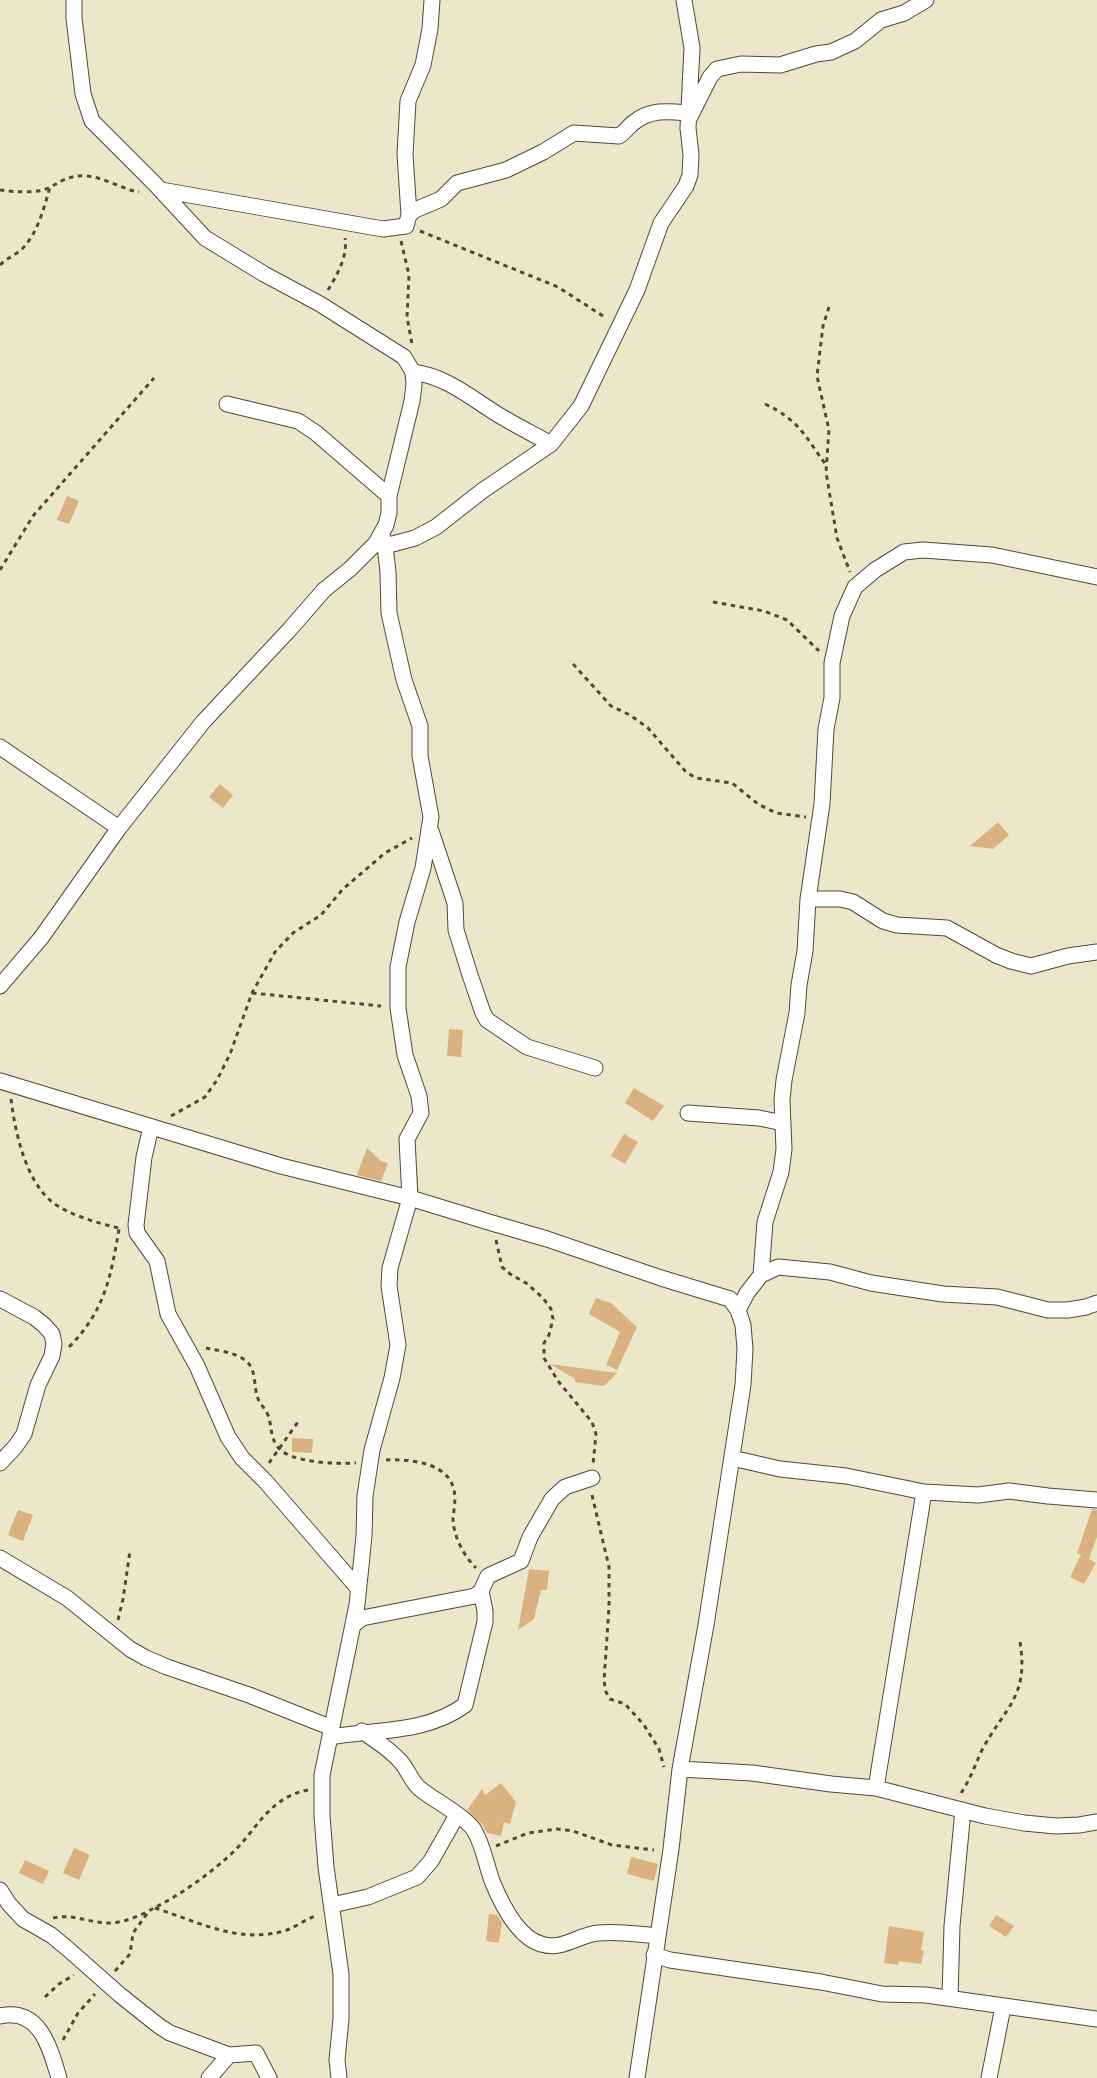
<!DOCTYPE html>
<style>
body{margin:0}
canvas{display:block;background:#ede7c9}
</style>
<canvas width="1097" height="2078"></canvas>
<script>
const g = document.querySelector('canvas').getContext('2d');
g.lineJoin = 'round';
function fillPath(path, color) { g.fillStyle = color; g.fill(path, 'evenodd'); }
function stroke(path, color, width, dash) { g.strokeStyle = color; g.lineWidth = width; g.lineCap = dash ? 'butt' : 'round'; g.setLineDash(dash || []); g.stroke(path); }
fillPath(new Path2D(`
 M67,496L79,501L69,524L57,520Z
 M220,784L233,795L223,808L209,797Z
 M998,822L1009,835L993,849L970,846Z
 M449,1029L463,1030L461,1057L447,1056Z
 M634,1088L664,1106L653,1121L625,1103Z
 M624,1134L638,1142L625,1164L611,1156Z
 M367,1148L381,1161L388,1163L381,1181L357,1175Z
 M596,1298L611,1303L637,1327L617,1370L606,1365L620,1332L589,1314Z
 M550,1364L617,1373L604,1386L575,1382V1379Z
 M292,1438L313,1439L312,1453L292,1452Z
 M1092,1509L1097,1510V1537L1089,1559L1096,1563L1084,1584L1070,1577L1081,1555L1077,1553Z
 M18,1510L33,1515L23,1541L8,1535Z
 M529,1569L549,1571L547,1590H541L534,1619L518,1630Z
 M501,1783L516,1802L510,1824L504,1822L501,1836L487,1833L482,1824L467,1810L482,1789L485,1795Z
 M74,1848L90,1855L79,1880L63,1873Z
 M631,1857L658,1864L654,1881L627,1874Z
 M25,1860L49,1871L43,1884L19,1873Z
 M489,1914L497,1915L502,1922L499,1943L486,1941Z
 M996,1915L1014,1926L1006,1937L989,1926Z
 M889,1926L924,1932L921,1950L924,1951L921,1964L899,1961L898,1965L884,1963Z`), '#dab27f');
const street = new Path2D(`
 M690,117L710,77L717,69L741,64L780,65L816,54L831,52L855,41L881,20L904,13L926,0
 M161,190L383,229L406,226L409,215L415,210L441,199L457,183L506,170L543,152L574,133L619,136C625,132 628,127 633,123C650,109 668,111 688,113
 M409,215L405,154L408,101L423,65L430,29L432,0
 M413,372C445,376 470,397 497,414C515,425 533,434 551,444
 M227,404L298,421L316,433L389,496
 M385,546L415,538L436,527L482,491L551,444L581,406L637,290L661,223L686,186L690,175L691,155L688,128L692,48L684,0
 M0,747L119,828
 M431,831L455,903L456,930L470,975L483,1013L487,1020L527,1047L595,1068
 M808,899H840L853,902L883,921L897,925L947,928L996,955L1011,961L1031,966L1068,956L1097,952
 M0,986L41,938L119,828L203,722L290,629L324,590L350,569L376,543L386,525L389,513V496L412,401L414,385L413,372L404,357L320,304L264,274L205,238L155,184L92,121L83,94L74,18V0
 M0,1081L281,1166L410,1198L492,1223L547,1239L661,1278L730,1299L738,1310L743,1325L745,1349L743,1385L706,1625L680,1769L671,1849L637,2078
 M688,1113L759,1118L783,1123
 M151,1127L144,1157L136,1225L137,1233L157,1261L168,1314L197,1366L228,1437L242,1458L266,1482L357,1587
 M761,1275L765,1222L781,1172L784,1149L782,1100L784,1080L797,1013L799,985L805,951L808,899L822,804L826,729L832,698V663L842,616L855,587L875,570L904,552L923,550L992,555L1097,577
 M0,1299L34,1317L44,1325L52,1334L54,1344L52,1356L38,1385L24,1434L15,1447L0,1463
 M738,1310L747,1293L761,1275L778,1267L830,1272L871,1283L943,1294L997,1297L1048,1310H1068L1086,1307L1097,1303
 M732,1458L780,1469L846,1476L924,1492L978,1495L1009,1491L1048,1496L1097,1500
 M0,1558L67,1598L130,1649L146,1658L167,1667L249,1695L332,1728
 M353,1625L362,1618L475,1596L481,1591L488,1576L521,1561L530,1537L552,1499L565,1487L592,1478
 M362,1731C376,1741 390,1749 401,1762C408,1770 411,1781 419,1788C433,1800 464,1815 474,1830C483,1845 486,1864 492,1881C501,1903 517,1937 541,1944C562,1951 578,1935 598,1933C618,1931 638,1934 657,1936
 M330,1737C376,1729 425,1734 465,1705L485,1622V1611L481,1591
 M680,1769L752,1773L831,1784L876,1788L985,1816L1024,1823L1056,1826L1079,1825L1097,1822
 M876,1788L924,1492
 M0,1890L9,1904L23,1919L51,1935L68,1949L120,1995L159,2026L170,2033L229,2055L256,2053L269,2078
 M332,1905L368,1897L417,1877L431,1861L457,1815
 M654,1955L670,1960L821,1982L882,1994L926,1995L1097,2019
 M950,1998L952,1926L963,1810
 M0,2016C40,2007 50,2048 59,2078
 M209,2078L229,2055
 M339,2078L337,2060L341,2019V1974L326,1867L322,1816V1775L357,1605L364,1536L365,1496L372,1450L392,1378L398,1345L389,1286L390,1268L410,1198L407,1139L421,1113L419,1096L405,1055L398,1008V967L407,922L423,868L431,817L420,756V726L404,680L389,613L388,572L385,546L382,535
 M989,2078L1003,2007`);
stroke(street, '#564638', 17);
stroke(new Path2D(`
 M0,190C15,192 37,194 51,187C62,180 72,175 86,176C104,177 121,189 139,192
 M420,231L558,287L606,318
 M401,241L409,275L407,317L412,344
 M0,265C7,258 16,255 23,248C38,232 44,208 50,187
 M328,290C337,275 348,256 345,238
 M829,307L823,326L817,376L829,430L826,472L837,538L850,572
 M765,404C799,420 805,436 826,465
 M0,570L33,516L154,378
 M713,602L764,611L787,620L819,651
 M573,664L611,706L630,715L648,728L686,772L696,778L732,783L758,804L776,813L806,817
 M252,993L381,1006
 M11,1099C15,1131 25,1179 51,1201C66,1214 100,1224 119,1228
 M171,1116L205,1097L217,1080L230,1054L252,993L275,952L293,933L321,915L343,889L385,853L412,838
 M496,1240L502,1267L510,1274L526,1283L543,1298L551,1309L553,1319L549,1335L544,1343V1358L558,1381L592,1422L596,1434L593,1464
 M69,1347C105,1311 111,1276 119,1229
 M206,1348C219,1351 235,1352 246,1361C255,1368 254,1381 256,1391C257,1402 264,1406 268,1415C272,1426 270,1436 277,1446C288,1463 336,1464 356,1463
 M386,1460C409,1459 448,1462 454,1490C456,1499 454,1509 453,1518C453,1536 464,1556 476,1568
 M269,1463L300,1419
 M592,1495L609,1567V1607L604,1681L606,1692L610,1699L625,1704L644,1725L659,1749L664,1767
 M118,1620L123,1599L130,1551
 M961,1793C970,1780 975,1765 982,1750C1005,1707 1029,1697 1020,1642
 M496,1846L528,1833L557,1829L573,1831L612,1845L654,1850
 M155,1908C199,1922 240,1945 287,1930C297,1926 306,1919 316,1916
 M53,1918C74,1913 91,1924 111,1923C126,1922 142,1915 154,1908C180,1895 208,1875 229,1856C257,1831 267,1798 308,1790
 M115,1971L130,1954L133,1933L149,1911
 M45,1997L59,1984L74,1975
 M63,2040L78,2013L95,1994`), '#564638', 3, [4.5, 4.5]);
stroke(street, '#fff', 15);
</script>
